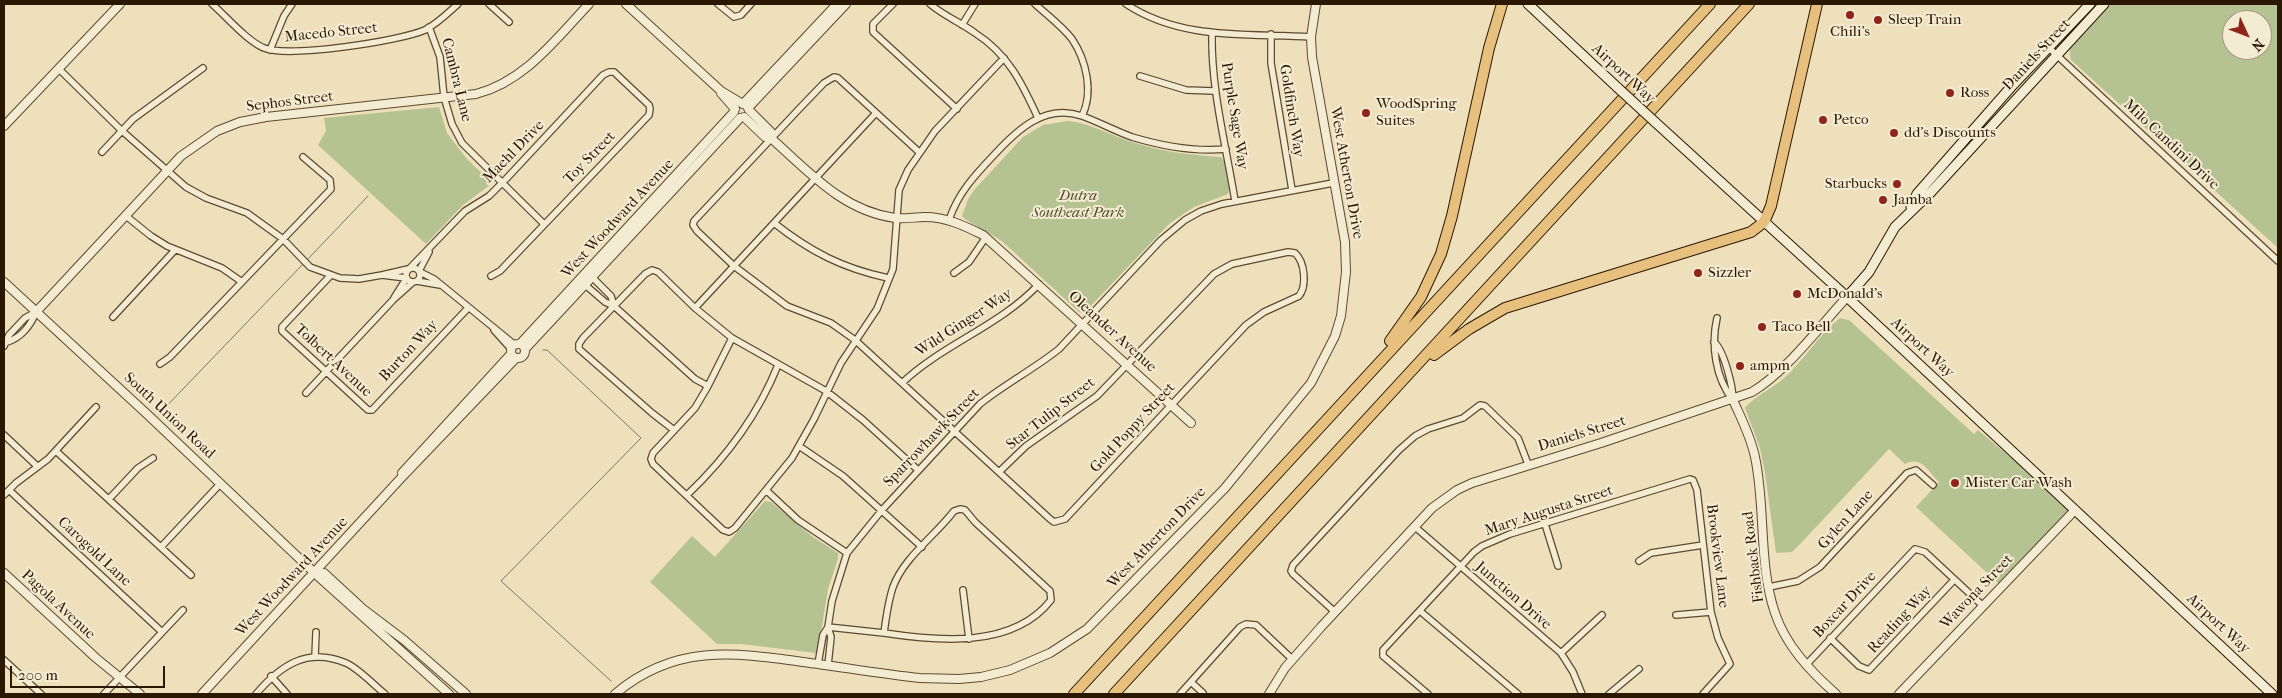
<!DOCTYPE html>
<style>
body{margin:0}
#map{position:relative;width:2282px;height:698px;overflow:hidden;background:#eee0bb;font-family:"IM FELL French Canon",serif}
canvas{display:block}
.frame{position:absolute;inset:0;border:5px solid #2b1803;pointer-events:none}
.north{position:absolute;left:2222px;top:10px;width:50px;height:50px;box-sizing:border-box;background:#f4ebd3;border:1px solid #a49780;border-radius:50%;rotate:133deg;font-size:14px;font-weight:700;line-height:20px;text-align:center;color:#2b1803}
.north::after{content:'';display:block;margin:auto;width:18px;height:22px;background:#8f2418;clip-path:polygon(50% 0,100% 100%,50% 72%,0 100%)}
.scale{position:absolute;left:10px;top:666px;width:155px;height:22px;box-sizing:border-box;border:2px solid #2b1803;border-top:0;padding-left:6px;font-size:15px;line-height:18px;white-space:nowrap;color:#2b1803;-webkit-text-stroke:4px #f4ebd3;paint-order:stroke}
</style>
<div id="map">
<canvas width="2282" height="698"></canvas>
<div class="frame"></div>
<div class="north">N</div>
<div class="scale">200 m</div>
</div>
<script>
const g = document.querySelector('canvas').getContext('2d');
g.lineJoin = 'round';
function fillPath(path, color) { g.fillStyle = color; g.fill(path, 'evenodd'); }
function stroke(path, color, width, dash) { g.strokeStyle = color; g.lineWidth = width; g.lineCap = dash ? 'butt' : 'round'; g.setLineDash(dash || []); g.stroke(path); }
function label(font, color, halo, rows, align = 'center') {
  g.font = font + ' "IM FELL French Canon",serif'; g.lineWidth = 4; g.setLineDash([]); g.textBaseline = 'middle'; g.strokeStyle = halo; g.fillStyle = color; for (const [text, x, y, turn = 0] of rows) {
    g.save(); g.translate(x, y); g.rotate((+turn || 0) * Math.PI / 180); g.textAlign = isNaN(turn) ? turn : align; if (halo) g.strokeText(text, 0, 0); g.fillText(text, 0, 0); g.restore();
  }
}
fillPath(new Path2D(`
 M2111,4H2278V248L2071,60L2069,49ZM2232,20H2262V50H2232Z
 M439,107L447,133L467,159L489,180L490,185L463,205L426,244L318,145L326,131L324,118Z
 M1068,121C1089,123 1106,133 1126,140C1157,151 1189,155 1221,157C1227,163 1232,186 1228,194L1194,207L1170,223L1084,313L1079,312L1003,242C995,236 965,221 962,216L968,199L975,189L1023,137L1043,125Z
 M1840,318L1849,320L1974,434L1978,430L2040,482L2070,511L1999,584L1916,507L1939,482C1929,473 1922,455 1905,464L1889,449L1802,542L1792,552L1776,553L1765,473L1760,448L1745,408C1749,401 1773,387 1782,380C1803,362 1818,335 1840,318Z
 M765,501L771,502L813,537L838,553V559L828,589L818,650L816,653L741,644H717L650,582L692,536L715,557Z`), '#b5c393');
stroke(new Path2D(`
 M307,260L368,196
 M543,350H547L641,438L501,581L611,681
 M159,414L304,263`), '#6f7a70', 1);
const minor = new Path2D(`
 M212,4C226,16 247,41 264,48C289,58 400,41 425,30C437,24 448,13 458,4
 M489,4L509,22
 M718,4L734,17L741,15L751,4
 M893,4L873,24V32L957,109
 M930,4C944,16 960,22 975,33C1008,54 1022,83 1038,118
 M1035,4C1047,15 1062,26 1072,39C1086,60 1094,92 1082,116
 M1126,4C1182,41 1248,33 1311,37
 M962,25L975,4
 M429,27L440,57L444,97L452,124L462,143L544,224
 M1212,34C1211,90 1226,145 1235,201
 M1271,34V63L1292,190
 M2048,47L2278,261
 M270,50L284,16L292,4
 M58,68L121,130L186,187L206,198L247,213L283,239L310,267L340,278L359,279L382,275L406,278
 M1140,76L1186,90L1214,91
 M102,152L133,119L203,68
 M919,152L838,78L834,77L824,83L799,109L694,221L693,225L697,231L734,266L787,306L831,323L855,340L1050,519L1054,522L1065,519L1246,325L1264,312L1299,296C1307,286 1305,262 1295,253L1288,252L1232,264L1214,274L1097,396L1026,446L999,472
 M126,216L151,236L167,246L222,268L242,282
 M949,220C958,193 975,175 994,155C1017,130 1045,103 1082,116C1099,122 1115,131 1132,137C1162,146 1195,152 1226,149
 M774,223C811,252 842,268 888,278
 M406 275a7 7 0 1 1 14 0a7 7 0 1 1-14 0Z
 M410,268L465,211L489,196L506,179L603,75L609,72H614L649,105L650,109L649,115L500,271L491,276
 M419,271L429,252
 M420,272L434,279L515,345
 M954,273L969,262L986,237
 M382,275L408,269
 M330,276L282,327V331L368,410H372L468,308
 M417,281L440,285
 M583,283L605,302L614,306L611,296L591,276
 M394,298L406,279
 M614,306L695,379L708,386
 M695,308L876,113
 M113,317L175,250
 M1717,318C1711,344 1715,378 1733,400
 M494,330L511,349
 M732,338L708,386L695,408L653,453L651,459L653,464L723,530L729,532L735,528L792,458L814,419L841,363L877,309L893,269L899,190L908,170L935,131L1004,58
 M7,342C21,338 31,325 36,312
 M1714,342C1724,350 1733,387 1733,400
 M4,346L9,335L25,318L36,312
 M160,364L170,357L331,189L330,180L303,157
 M902,383C943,344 1000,326 1039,284
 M306,393L393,300L413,282
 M674,430L652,413L579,349V344L583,338L645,274L652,270L658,272L695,308L732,338L826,391L863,420L918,470
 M4,435L37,466
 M799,446L843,476L922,547
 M56,451L191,575
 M9,490L162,632
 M767,491L798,520L847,553
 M4,495L16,483L48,459L96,407
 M687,495C726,458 758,415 778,365
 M109,499L138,468L153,458
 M960,509L965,510L975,522L1050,591L1051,600C1013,649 937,641 884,633C886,618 888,602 893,587C904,557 935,536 954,511Z
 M1545,524L1558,566
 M1414,526L1561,653L1573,672L1582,694
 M161,547L220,484
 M1639,561L1651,553L1703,545
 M1769,587L1798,581L1820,567L1907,473L1916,470L1933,485
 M963,590L969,639
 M1420,611L1518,694
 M1335,612L1293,574L1291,571L1293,565L1399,450L1415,436L1428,429L1463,418L1480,405L1485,406L1518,438L1528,464
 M1676,615L1711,612
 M884,633L828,627L832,601L847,553L882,510L980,404C1005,384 1034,369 1059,349L1161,240L1185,220L1201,211L1222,204L1333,183
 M1830,638L1859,666L1869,670L1954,580
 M1561,653L1602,615
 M315,657L316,632
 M4,660L41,694
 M818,664L823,635L828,627L831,637L828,665
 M1806,665L1915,549L1925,552L1982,605
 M271,676L287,694
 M1191,682L1203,693
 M104,694L183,610
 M256,694C281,665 307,647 346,663C358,668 375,686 385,694
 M1180,694L1240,627L1246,624L1256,625L1292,659
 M1428,694L1383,656V650L1474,552L1482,546L1510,534L1690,479L1693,480L1697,490L1711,612L1718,638L1730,664L1703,694
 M1609,694L1639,669`);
const tertiary = new Path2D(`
 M626,4L721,91L741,103
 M721,93L735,109
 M743,104L837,4
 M748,108L846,4
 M749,110L771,132L772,139
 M744,117L765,137L772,139C809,172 843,211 895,218C905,219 915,217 925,217C946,217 965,226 983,235L1191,423
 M4,126L120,4
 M4,282L148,415L320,578L449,694
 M36,312L181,156L217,131L240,122L266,117L476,94C525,81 555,40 589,4
 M511 351a7 7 0 1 1 14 0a7 7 0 1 1-14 0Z
 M520,344L734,112
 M525,349L740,118
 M1733,400C1741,418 1751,437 1755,457C1766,508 1758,563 1775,613C1786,646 1811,672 1836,694
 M402,473L511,354
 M315,572L324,573L363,609L404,640L466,694
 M4,573L96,658L140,694
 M202,694L402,477L516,358
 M615,694C674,644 732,652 803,662C842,667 881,674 920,678L959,679L981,677L1010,670L1050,653L1087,629L1225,488L1311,383L1335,336L1341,316L1346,272L1345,242L1312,57L1311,37L1316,4
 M1269,694L1285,668L1321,627L1432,508L1457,490L1472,483L1601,443L1752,392C1786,372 1820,326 1847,297
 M1899,694L2075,510`);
const secondary = new Path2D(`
 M1528,4L1618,88
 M1655,122L1847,297L2272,694
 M1911,207L1917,194L2011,87L2090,4
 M1847,297L1869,272L1895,227L1931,192L2104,4`);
const motorway = new Path2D(`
 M1390,341L1421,297L1441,254L1452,216L1489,48L1502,4
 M1434,355L1469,329L1505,308L1751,232L1764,222L1771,206L1817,4
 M1074,694L1710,4
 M1114,694L1749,4`);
stroke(minor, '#5c4a31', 8);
stroke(tertiary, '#5c4a31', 10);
stroke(secondary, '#2b1803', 11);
stroke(motorway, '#2b1803', 12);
stroke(minor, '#f4ebd3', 5.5);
stroke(tertiary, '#f4ebd3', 8);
stroke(secondary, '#f4ebd3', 9);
stroke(motorway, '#e7c07e', 10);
const secondaryBridge = new Path2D(`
 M1618,88L1655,122`);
stroke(secondaryBridge, '#2b1803', 11, []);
stroke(secondaryBridge, '#f4ebd3', 9);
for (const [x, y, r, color] of [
 [1850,15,5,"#8f2418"],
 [1878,20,5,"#8f2418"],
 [1950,93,5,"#8f2418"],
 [1366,113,5,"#8f2418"],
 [1823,120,5,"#8f2418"],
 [1894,133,5,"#8f2418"],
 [1897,184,5,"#8f2418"],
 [1883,200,5,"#8f2418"],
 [1698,273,5,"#8f2418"],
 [1797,294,5,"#8f2418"],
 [1762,327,5,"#8f2418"],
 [1740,366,5,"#8f2418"],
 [1955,483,5,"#8f2418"]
]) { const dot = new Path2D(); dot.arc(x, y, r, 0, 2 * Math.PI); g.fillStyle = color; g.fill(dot); stroke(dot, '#f4ebd3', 2); }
label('15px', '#2b1803', '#f4ebd3', [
 ["Sleep Train",1888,20],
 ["Chili's",1850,32,"center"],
 ["Ross",1960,93],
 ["WoodSpring",1376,104],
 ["Suites",1376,121],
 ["Petco",1833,120],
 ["dd's Discounts",1904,133],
 ["Starbucks",1887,184,"right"],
 ["Jamba",1893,200],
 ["Sizzler",1708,273],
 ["McDonald's",1807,294],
 ["Taco Bell",1772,327],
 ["ampm",1750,366],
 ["Mister Car Wash",1965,483]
], 'left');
label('15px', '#2b1803', '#f4ebd3', [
 ["Macedo Street",331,33,-6],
 ["Daniels Street",2037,55,-47],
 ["Airport Way",1623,74,43],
 ["Cambra Lane",456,80,76],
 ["Sephos Street",290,102,-7],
 ["Goldfinch Way",1291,111,81],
 ["Purple Sage Way",1234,116,81],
 ["Milo Candini Drive",2171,145,43],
 ["Maehl Drive",514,152,-46],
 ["Toy Street",590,158,-46],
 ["West Atherton Drive",1346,173,80],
 ["West Woodward Avenue",618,219,-47],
 ["Wild Ginger Way",964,323,-33],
 ["Oleander Avenue",1112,332,42],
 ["Airport Way",1922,348,43],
 ["Burton Way",409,351,-47],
 ["Tolbert Avenue",333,361,43],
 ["Star Tulip Street",1051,414,-38],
 ["South Union Road",169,416,43],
 ["Gold Poppy Street",1133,428,-47],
 ["Daniels Street",1582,434,-17],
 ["Sparrowhawk Street",932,438,-46],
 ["Mary Augusta Street",1549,511,-18],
 ["Gylen Lane",1846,520,-48],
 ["West Atherton Drive",1157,538,-46],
 ["Carogold Lane",94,552,43],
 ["Brookview Lane",1717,556,83],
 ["Fishback Road",1754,557,-97],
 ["West Woodward Avenue",292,577,-47],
 ["Wawona Street",1977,592,-46],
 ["Junction Drive",1513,596,41],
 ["Pagola Avenue",58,605,43],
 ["Boxcar Drive",1845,605,-47],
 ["Reading Way",1900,620,-47],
 ["Airport Way",2218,624,43]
]);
label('italic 15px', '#544b2e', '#f4ebd3', [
 ["Dutra",1078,196],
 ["Southeast Park",1078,213]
]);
</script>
